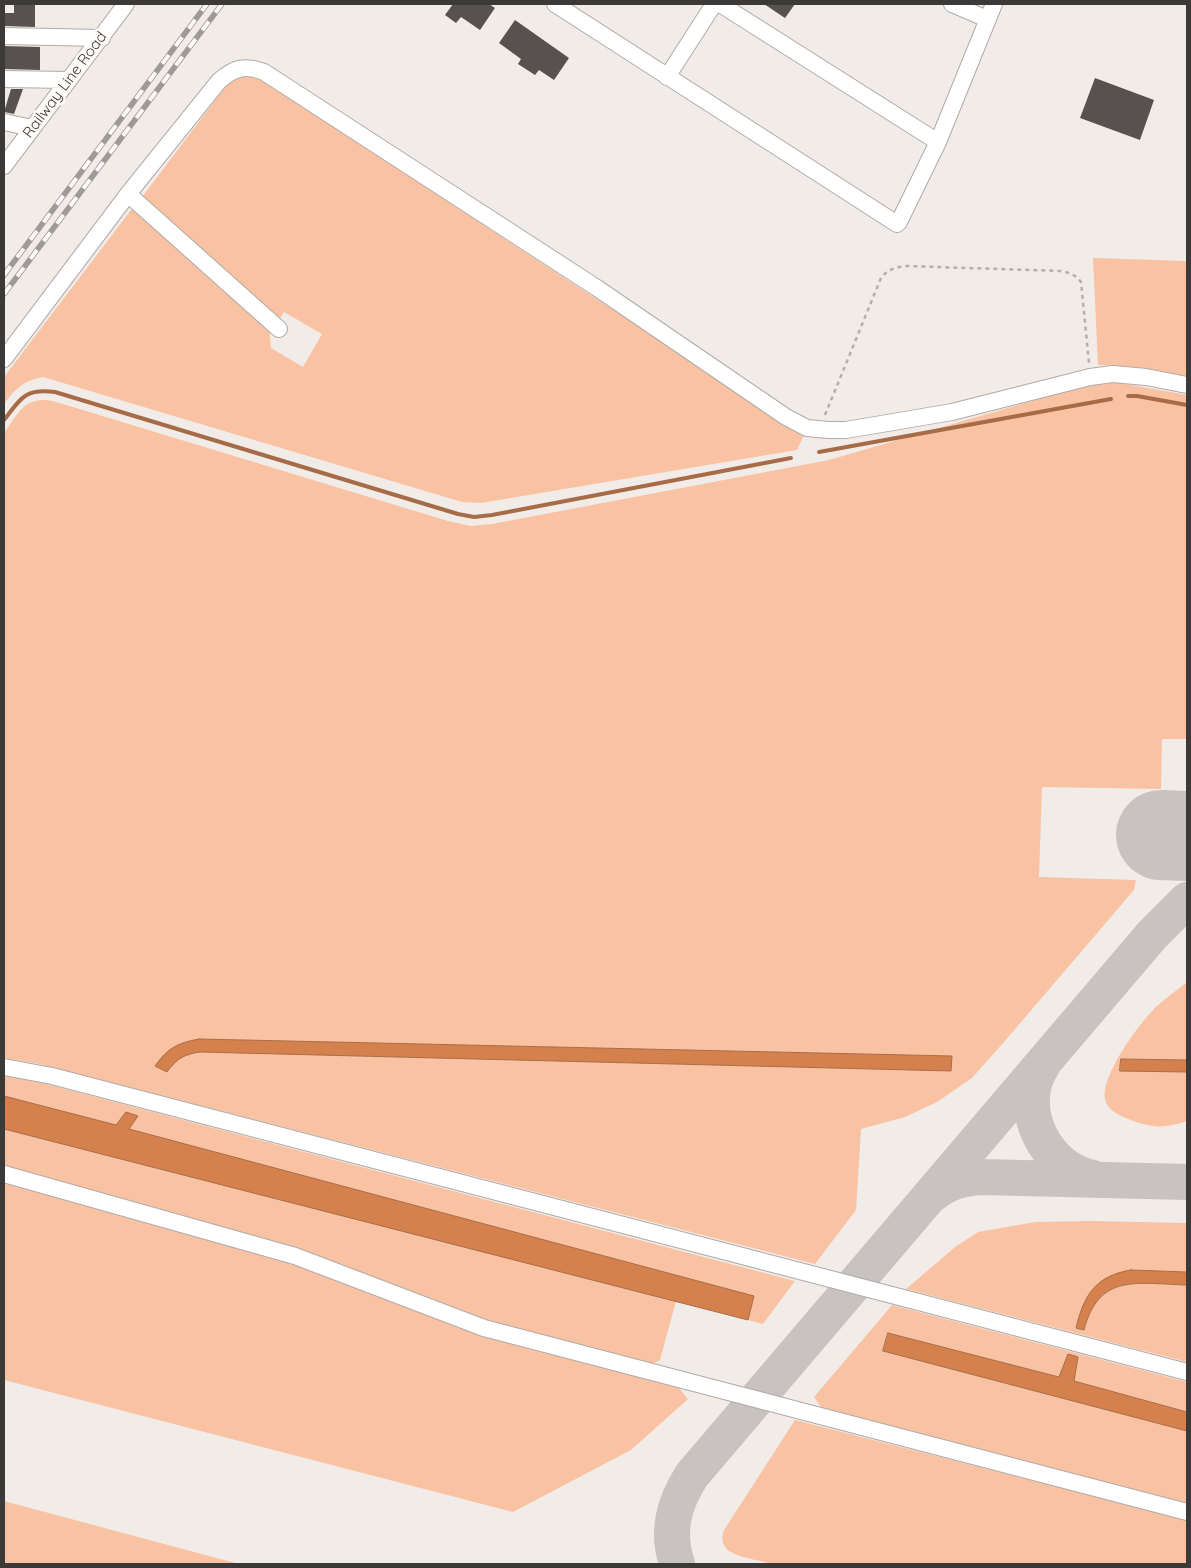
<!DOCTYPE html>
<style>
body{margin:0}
#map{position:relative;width:1191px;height:1568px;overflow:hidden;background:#f2ece9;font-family:Quicksand,sans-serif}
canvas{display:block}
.frame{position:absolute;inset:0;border:5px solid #3c3a38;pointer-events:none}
</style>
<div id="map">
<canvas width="1191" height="1568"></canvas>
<div class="frame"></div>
</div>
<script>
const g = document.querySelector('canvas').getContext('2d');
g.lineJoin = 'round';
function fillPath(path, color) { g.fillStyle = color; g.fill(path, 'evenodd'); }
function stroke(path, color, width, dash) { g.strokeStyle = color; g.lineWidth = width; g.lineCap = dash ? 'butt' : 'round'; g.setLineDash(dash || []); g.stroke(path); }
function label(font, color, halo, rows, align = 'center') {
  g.font = font + ' Quicksand,sans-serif'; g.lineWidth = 5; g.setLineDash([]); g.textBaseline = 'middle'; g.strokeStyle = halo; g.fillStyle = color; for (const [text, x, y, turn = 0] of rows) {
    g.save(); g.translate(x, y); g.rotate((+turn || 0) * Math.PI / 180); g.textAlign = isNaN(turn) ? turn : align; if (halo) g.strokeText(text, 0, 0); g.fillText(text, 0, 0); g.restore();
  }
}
fillPath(new Path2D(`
 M243,75H253L262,80L804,435L797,450L481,503L462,502L43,377C23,381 16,388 4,404V377L134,206L269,327L271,348L303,367L322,334L284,312L279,320L142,197L226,86L234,78Z
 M1093,258L1187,261V378L1124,366L1098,365Z
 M1104,380L1187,395V739H1162L1161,789L1042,787L1039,877L1136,880L1134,890L1004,1042L972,1078L937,1102L905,1117L861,1129L856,1210L815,1264L39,1064L4,1058V433C19,413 24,396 53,401L448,521L471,526L492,524L829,460ZM199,1039L951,1056L952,1057L951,1071L200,1052L189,1054L174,1063L177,1045Z
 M1187,982V1060L1122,1059L1120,1070L1187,1072V1121C1162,1129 1152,1128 1128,1119C1119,1115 1107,1110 1105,1099C1101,1075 1140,1022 1157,1006C1166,998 1177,990 1187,982Z
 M4,1073L92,1096L795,1281L763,1324L748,1320L754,1296L128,1129L138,1115L116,1125L4,1096Z
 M4,1129L676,1301L660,1360L651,1365L487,1324L4,1167Z
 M4,1180L293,1261L678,1387L688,1399L631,1450L513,1512L4,1380Z
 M1091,1221L1187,1223V1272L1131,1270L1098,1283L1085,1300L1076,1328L1084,1330C1099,1273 1140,1284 1187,1285V1362L906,1289L955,1247L978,1232L1035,1222Z
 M892,1305L1187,1382V1412L1074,1381L1078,1357L1068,1355L1059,1377L888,1333L883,1351L1187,1431V1507L824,1411L814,1397Z
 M795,1420L1187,1520V1564H774C763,1561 732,1557 726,1548C721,1542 722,1536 724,1530Z
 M4,1501L239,1564H4Z`), '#f9c2a3');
const water = new Path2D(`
 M199,1039L952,1056L951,1071L200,1052C185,1054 176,1059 167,1072L155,1066C168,1048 177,1043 199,1039Z
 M1121,1059L1187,1060V1072L1120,1071Z
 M4,1096L116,1125L126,1112L138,1116L129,1129L754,1296L748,1320L4,1129Z
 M1131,1270L1187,1272V1285C1139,1284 1099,1272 1084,1330L1076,1328C1084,1295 1095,1276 1131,1270Z
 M888,1333L1059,1377L1068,1354L1078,1357L1074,1381L1187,1412V1431L883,1351Z`);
fillPath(water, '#d5814e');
stroke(water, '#a76c47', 1);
stroke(new Path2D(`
 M1128,396H1137L1187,405
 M4,420C21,398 25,388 55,392L458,514L474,517L492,515L791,458
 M819,452L1111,399`), '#a76c47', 4);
stroke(new Path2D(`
 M1042,1066C1015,1108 1045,1169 1093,1178
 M933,1194C948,1182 963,1178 982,1177L1187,1182
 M677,1564C666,1531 674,1503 692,1475L1152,935L1187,900`), '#c8c3c0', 36);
stroke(new Path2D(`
 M1161,835L1187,836`), '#c8c3c0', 90);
fillPath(new Path2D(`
 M14,4H35V27L4,26V13H14Z
 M453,4H489L495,8L480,30L461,17L456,23L445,15Z
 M764,4H795L785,18Z
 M515,20L569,58L554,80L539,70L535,75L518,64L521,59L499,43Z
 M4,46L40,47V70L4,69Z
 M1095,78L1154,100L1140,140L1080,118Z
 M11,89H23L14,114L4,112Z`), '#575250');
const minor = new Path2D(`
 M555,4L897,224L899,222L938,142L994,4
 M720,4L938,142
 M952,4L987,19
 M4,36L102,38
 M667,77L714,4
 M4,79L69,80
 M4,122L32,128
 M4,166L126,4
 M128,194L279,329
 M4,359L128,194L219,81C235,67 245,65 264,72L597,288L786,417L807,428L828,430H846L952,412L1090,377L1113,374L1146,377L1187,385
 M4,1067L52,1076L1187,1372
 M4,1174L295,1256L484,1328L1187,1512`);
stroke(minor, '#b0aba8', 18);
stroke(new Path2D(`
 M825,415L881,278C888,269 896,267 907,266L1061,271C1070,273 1076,275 1081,282L1089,363`), '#b3afac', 2.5, [4, 4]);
stroke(minor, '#fff', 16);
const rail = new Path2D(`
 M4,275L207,4
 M4,294L222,4`);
stroke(rail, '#9e9a98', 5.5);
stroke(rail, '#fffaf7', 4, [11]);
label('15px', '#3c3a38', '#fffaf7', [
 ["Railway Line Road",65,85,-53]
]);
</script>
